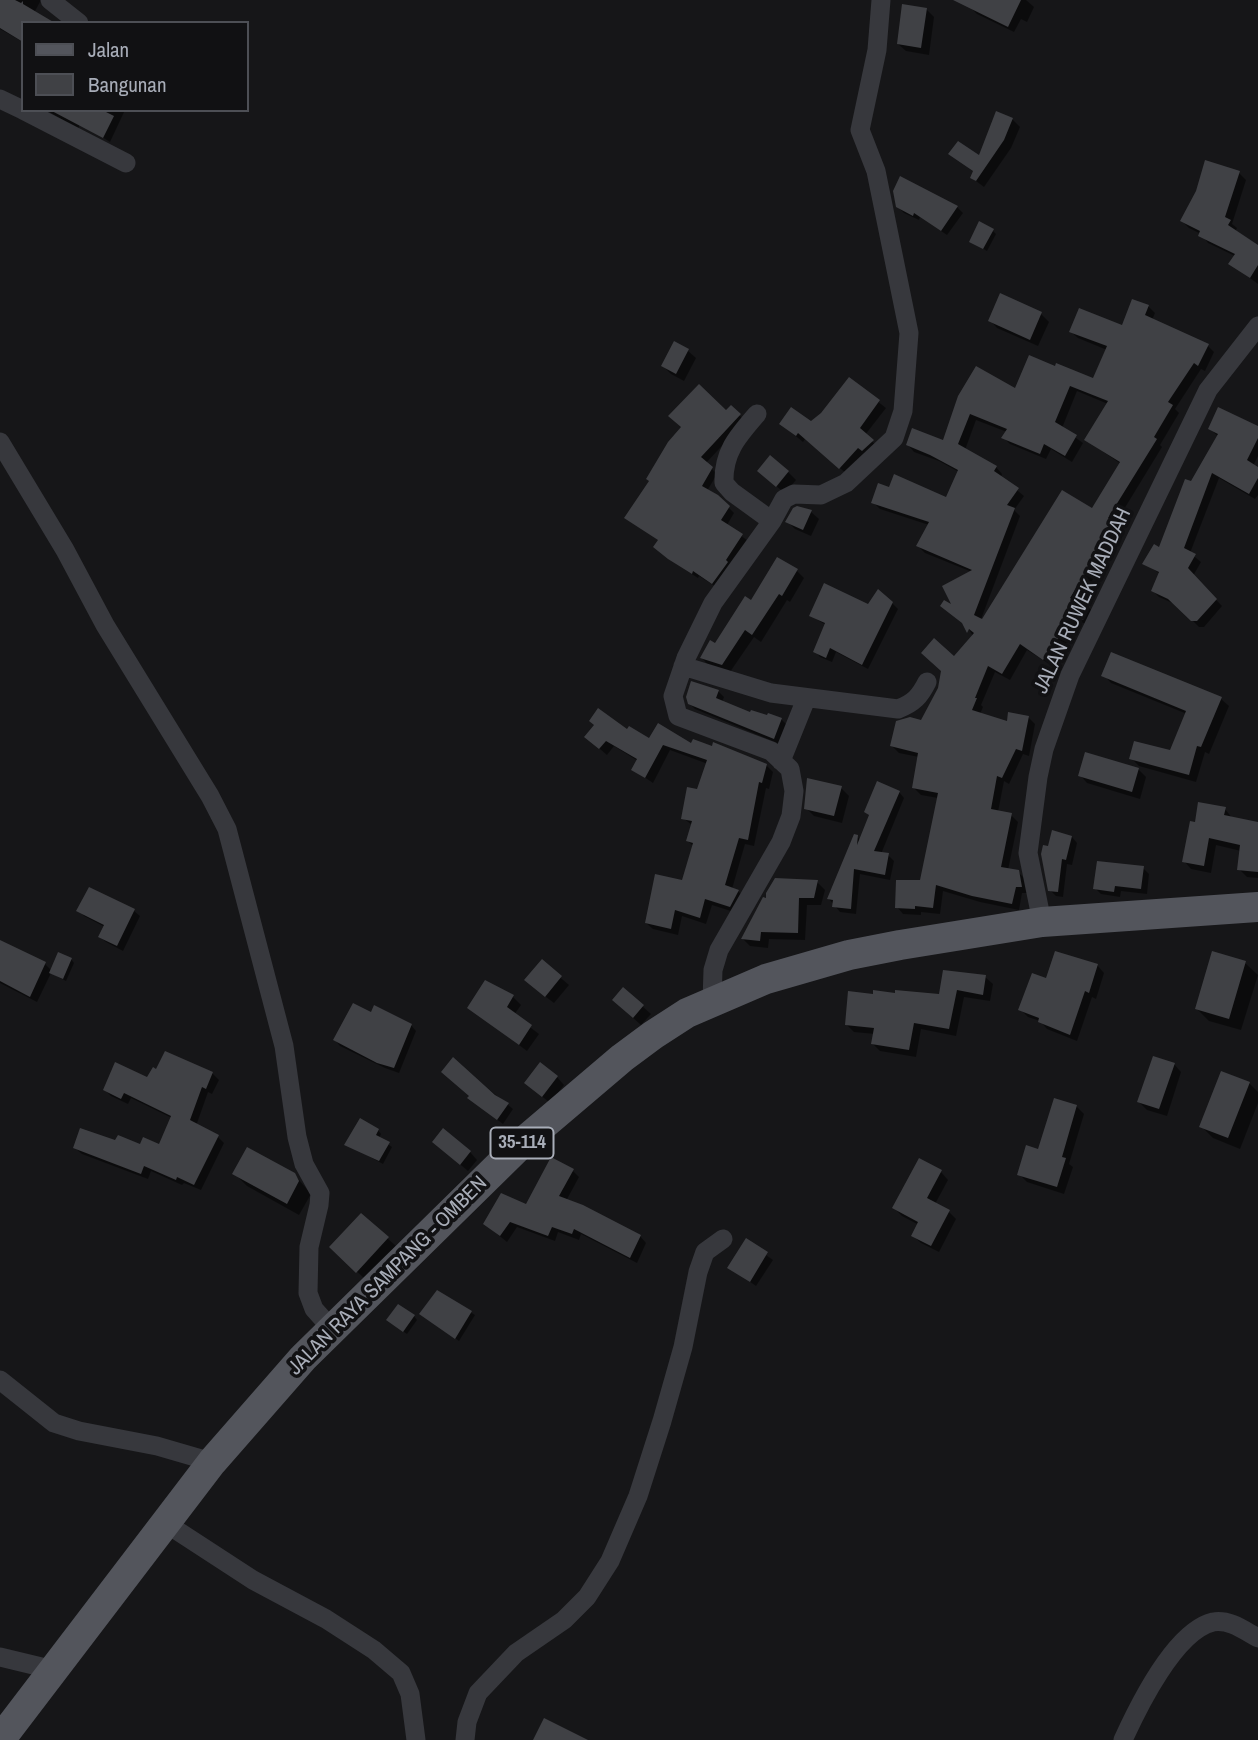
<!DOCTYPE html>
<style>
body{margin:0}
#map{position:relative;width:1258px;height:1740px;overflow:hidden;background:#161618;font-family:"Archivo Narrow",sans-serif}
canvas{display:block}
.legend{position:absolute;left:21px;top:21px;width:228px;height:91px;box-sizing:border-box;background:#111113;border:2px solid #4d4f55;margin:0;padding:9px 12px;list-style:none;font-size:21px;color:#a8adb8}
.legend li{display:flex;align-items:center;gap:14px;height:35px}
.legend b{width:35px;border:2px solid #4d4f55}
</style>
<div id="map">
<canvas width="1258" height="1740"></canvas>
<ul class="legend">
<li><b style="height:9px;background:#53555c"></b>Jalan</li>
<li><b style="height:19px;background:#404145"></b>Bangunan</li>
</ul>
</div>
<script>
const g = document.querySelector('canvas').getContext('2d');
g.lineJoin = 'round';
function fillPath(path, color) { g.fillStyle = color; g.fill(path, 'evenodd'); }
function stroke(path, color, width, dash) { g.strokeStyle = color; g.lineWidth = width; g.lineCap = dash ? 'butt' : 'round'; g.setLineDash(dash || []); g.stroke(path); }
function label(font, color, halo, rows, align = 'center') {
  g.font = font + ' "Archivo Narrow",sans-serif'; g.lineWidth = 7; g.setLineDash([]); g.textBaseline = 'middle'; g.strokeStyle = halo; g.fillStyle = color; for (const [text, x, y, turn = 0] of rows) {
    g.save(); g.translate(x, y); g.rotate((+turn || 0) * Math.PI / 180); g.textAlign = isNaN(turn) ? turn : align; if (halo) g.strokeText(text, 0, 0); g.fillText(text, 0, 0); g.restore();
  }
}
fillPath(new Path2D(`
 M5,0H41L34,13L23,23V42L0,29V8Z
 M974,0H1026L1034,7L1027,22L1021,19L1014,32L977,14L970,7Z
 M926,9L934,17L929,55L906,51L898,44Z
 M46,110H85L78,129Z
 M100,110H125L110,142L91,130Z
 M1012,119L1020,127L1011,148L984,187L972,178L974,172L951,153L980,158Z
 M1239,173L1246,180L1232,224L1237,228L1235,232L1258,247V284L1230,263L1235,256L1208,243L1201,234L1189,228L1182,221Z
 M901,178L957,207L963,213L947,235L920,217L919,220L904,213L898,207Z
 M993,231L996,234L987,251L971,241Z
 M1001,296L1041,314L1049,322L1038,346L997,328L990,320Z
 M1148,306L1155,313L1152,320L1208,346L1214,352L1205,371L1201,369L1175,409L1179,413L1160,445L1162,447L1115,524L1123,532L1078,603L1089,608L1096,614L1090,626L1081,622L1051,665L1027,650L1010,680L995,672L981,705L983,707L980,714L1008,723L1028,717L1035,724L1029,756L1023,754L1009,784L1004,781L998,812L1011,815L1018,822L1008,870L1018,872L1025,879L1028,893H1022L1019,910L980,902L943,891L940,914L921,912V915L903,914L897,907L921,882L938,798L921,795L914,788L919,757L899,753L892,746L922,722L940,688L943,671L973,636L956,608L972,572L925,553L918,546L929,525L880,509L873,502L947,499L959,472L939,461L914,452L908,445L944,442L960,397L1094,381L1107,350L1078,338L1071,332L1123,327ZM1077,391L1108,404L1086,440L1121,464L1092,511L980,622L1020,516L1014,510L1024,496L1001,477L1002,474L996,467L965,450L976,420L1007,432L1003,437L1010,444L1046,459L1051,449L1072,462L1083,443L1062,428Z
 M675,344L688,351L696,358L684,381L671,374L663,366Z
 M850,380L886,408L865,435L879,448L847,474L805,439L803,442L781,424L811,423L822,415Z
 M731,407L745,421L706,463L717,474L707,491L717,496L734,513L727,525L748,541L718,588L699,576L698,578L676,564L661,553L660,541L626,518Z
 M1258,428V456L1253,466L1258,469V495L1255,499L1219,478L1190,553L1201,562L1193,576L1222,606L1204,627H1199L1177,605L1159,597L1153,591L1160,574L1145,563L1160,549L1192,483L1219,437L1210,429Z
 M788,472L796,480L785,493L767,479Z
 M811,512L819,519L811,536L795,529L788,522Z
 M797,571L804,578L790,602L787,600L761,642L754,637L730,672L709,666L702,658Z
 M892,603L898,609L868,669L836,652L832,662L820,657L815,651L826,625L811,616Z
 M1104,675L1221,699L1229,706L1209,754L1205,752L1196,782L1139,766L1131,758L1171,752L1187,714L1111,683Z
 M718,691L724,697L722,702L751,714L781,719L787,725L780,744L695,709L689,703Z
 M628,732L650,740L692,745L766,765L773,772L769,789L766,788L754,846L745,844L732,889L738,891L745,898L737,913L712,905L706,924L682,916L678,935L653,929L646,923L683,883L693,846L688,841L692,825L683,818L698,791L708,764L670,750L653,783L634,770L638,761L614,746L607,755L593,743Z
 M1138,769L1146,777L1140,799L1087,783L1080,775Z
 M841,788L849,796L842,823L814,816L806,808Z
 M899,792L904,798L881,854L888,855L894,861L890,880L860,874L856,914L840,912L829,899L857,837L861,840L870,816L866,812Z
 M1225,809L1232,818L1258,824V878L1247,877L1239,869L1241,851L1216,845L1211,873L1191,869L1184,861L1196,824Z
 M1072,837L1077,843L1072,865L1067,864L1063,897L1056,896L1050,890L1049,848Z
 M1143,868L1149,874L1147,894L1121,891L1120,897L1101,894L1095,888Z
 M817,882L825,890L821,905H807L805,940L769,939L768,948L750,946L743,939Z
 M79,910L134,911L140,916L123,951L106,942L100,937L105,927L84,916Z
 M0,953L45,964L52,971L71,959L74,963L66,981L51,973L37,1002L0,983Z
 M542,962L569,985L554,1003L534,988Z
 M1245,963L1258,975L1241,1030L1209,1021L1197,1009Z
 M1097,965L1104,973L1096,999L1092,997L1077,1041L1047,1029L1040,1021L1028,1017L1021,1010L1047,980Z
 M985,977L993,984L990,1001L964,997L956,1036L921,1029L916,1057L880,1051L873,1044L875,1034L854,1032L847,1025L874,996H941Z
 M486,983L513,997L521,1005L514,1015L539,1034L527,1051L469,1008Z
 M624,990L651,1014L641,1025L622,1008Z
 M411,1025L416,1031L399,1073L385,1068L340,1046L335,1040Z
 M453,1060L513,1109L503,1124L474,1102Z
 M1174,1064L1181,1072L1167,1116L1147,1110L1139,1102Z
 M212,1073L219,1080L212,1094L208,1092L196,1126L217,1136L224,1143L201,1190L184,1183L182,1185L151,1171L148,1179L82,1154L75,1148L116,1142L160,1146L172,1118L131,1098L128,1104L111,1096L105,1090L148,1079Z
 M557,1077L564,1085L550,1103L526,1083Z
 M1249,1083L1258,1092V1103L1240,1149L1213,1138L1201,1126Z
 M1076,1106L1084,1114L1069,1164L1073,1167L1064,1194L1027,1182L1019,1174Z
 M378,1130L381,1134L379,1138L392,1147L383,1164L346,1144Z
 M442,1149L470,1152L477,1160L468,1171Z
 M573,1171L579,1177L566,1201L640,1236L646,1243L637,1263L581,1234L579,1240L558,1232L555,1241L517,1227L507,1242L485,1224L527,1206Z
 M941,1172L948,1180L935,1204L948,1211L956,1219L939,1252L921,1243L913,1236L919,1225L902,1216L894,1208Z
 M235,1174H294L311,1194L299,1215L247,1186Z
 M361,1215L396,1246L365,1279L339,1255Z
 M746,1241L773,1260L756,1286L729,1267Z
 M437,1292L475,1315L459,1341L425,1317Z
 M414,1316L417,1320L407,1334L391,1323Z`), '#0007');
fillPath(new Path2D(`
 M0,0H15L21,3L23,1V4L55,23H23V42L0,28Z
 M953,0H1021L1008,27Z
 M902,4L927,8L921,48L897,44Z
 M50,110H102L114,116L103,138Z
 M996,111L1013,118L1004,140L976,181L970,178L973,171L948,154L958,141L979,155Z
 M1205,160L1240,171L1225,217L1231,220L1228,225L1258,245V265L1250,278L1228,264L1235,254L1198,236L1200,231L1180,221L1196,191Z
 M900,176L958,206L941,231L914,213L913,216L896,207L893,191Z
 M979,221L994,229L983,249L969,242Z
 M1000,293L1042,312L1030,340L988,321Z
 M1132,299L1149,305L1145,315L1209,344L1198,366L1194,363L1168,402L1173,405L1154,437L1157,439L1108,518L1117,524L1070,598L1090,606L1083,620L1074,616L1043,660L1020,644L1002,674L988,666L975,698H977L972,710L1007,721L1008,712L1029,716L1022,751L1016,749L1002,778L997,776L991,809L1012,813L1001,867L1019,870L1022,887H1016L1012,904L972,896L936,885L933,908L915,906V909L895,908L896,880H920L938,793L912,788L918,753L890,746L896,721L910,717L921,720L938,688L941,671L921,653L934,638L954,656L974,633L969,629L967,633L962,623L940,606L944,600L951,604L942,586L972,570L916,546L929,522L871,503L878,483L889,487L894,474L946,497L958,470L930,455L906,445L912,428L943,440L958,396L976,366L1015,388L1029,355L1055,366L1056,363L1093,378L1107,346L1069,332L1079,308L1122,325ZM1070,386L1108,401L1084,440L1120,462L1092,508L1062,490L982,619L974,615L1015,508L1007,505L1019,488L994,471L997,466L958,444L970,414L1007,429L1001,438L1040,454L1044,444L1065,456L1077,435L1055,422Z
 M674,341L689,349L676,374L661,366Z
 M849,377L880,400L860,428L874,440L862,451L858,448L839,469L798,433L796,436L779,424L791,407L811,421L821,413Z
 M699,384L726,410L731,405L741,414L701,457L713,467L702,486L718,495L730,506L721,520L743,534L726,560L728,562L712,584L693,571L692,574L668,559L653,547L658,540L624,518L649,481L646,479L668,442L681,427L668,416Z
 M1218,407L1258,426V438L1247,460L1258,467V478L1249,494L1212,473L1184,548L1196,554L1188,568L1217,599L1197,621H1191L1168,599L1151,591L1159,572L1142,564L1154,544L1159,547L1185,479L1191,481L1218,434L1208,429Z
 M770,455L789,471L776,487L757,471Z
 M797,506L812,510L803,530L785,522L793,508Z
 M777,557L798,569L782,596L779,594L752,635L745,630L722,665L700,658L710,640L715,643L745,596L751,600Z
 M824,583L868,604L878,589L893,602L862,665L830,648L826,658L813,652L825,623L809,616Z
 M1111,652L1222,697L1201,747L1197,746L1189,775L1129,759L1134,741L1170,750L1186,711L1101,676Z
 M691,681L719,690L716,698L750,712L751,710L767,715L768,713L782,718L774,739L688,704L686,697Z
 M598,708L627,729L629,726L649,738L658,723L691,743L693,739L712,746L713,742L767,764L762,783L759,782L748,840L739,838L725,885L739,890L730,907L705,899L700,918L675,910L671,929L645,923L655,874L682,880L693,843L686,841L692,821L681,819L687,787L697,789L707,760L663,745L645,778L631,770L637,759L606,741L599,749L584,737L594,725L589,721Z
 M1085,752L1139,768L1132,792L1078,776Z
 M807,778L842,786L834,816L804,809Z
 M877,781L900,791L874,851L889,853L885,875L854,869L851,909L832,907L833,900L827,899L854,834L858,835L857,845L869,815L864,812Z
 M1198,802L1226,807L1224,815L1258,822V872L1237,870L1240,845L1209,838L1204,866L1182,862L1190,821L1195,822Z
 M1052,830L1072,836L1066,860L1062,859L1058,892L1048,891L1041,854L1043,845L1048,846Z
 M1097,861L1144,866L1141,889L1115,886L1114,892L1093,889Z
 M775,878L818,880L814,898H799L798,933L761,932L760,941L741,939L763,897L766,898V893Z
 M89,887L135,909L117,946L98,937L104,925L76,911Z
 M0,940L46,962L30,997L0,981Z
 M1055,951L1098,964L1089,993L1085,991L1070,1035L1038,1022L1039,1018L1018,1010L1032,973L1046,978Z
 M1212,951L1246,961L1229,1019L1195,1009Z
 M58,952L72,958L63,979L49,973Z
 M542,959L562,976L545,997L524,980Z
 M943,970L986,975L983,995L957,990L949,1029L914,1023L909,1050L871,1044L874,1028L845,1025L848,991L873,994V990L895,993V990L939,994Z
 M485,980L514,995L507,1007L532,1025L519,1045L467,1008Z
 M623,987L644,1005L633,1018L612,1000Z
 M353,1003L371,1012L374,1005L412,1024L394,1068L377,1063L333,1040Z
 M165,1051L213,1072L206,1089L202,1087L190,1120L219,1135L194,1185L177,1177L176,1180L144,1166L141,1174L73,1148L80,1128L115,1140L118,1135L140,1144L143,1137L159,1144L171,1116L124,1093L121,1099L103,1090L115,1062L147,1077L153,1067L156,1069Z
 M1153,1056L1175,1063L1159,1109L1137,1102Z
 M453,1057L495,1095L509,1103L497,1120L467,1098L469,1096L441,1072Z
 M540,1062L558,1076L542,1097L524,1083Z
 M1221,1071L1250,1082L1228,1138L1199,1127Z
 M1054,1098L1077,1105L1062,1157L1066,1158L1057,1187L1017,1175L1026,1145L1038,1149Z
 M360,1118L379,1129L376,1135L390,1142L379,1161L344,1145Z
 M443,1128L471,1151L460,1165L432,1142Z
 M247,1147L295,1173L299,1181L287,1204L232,1174Z
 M551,1157L574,1169L559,1196L583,1205L641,1235L630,1258L574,1229L572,1234L552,1227L548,1236L510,1222L500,1236L483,1224L501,1193L526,1204Z
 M919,1158L942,1170L927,1198L950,1210L931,1246L911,1236L918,1222L892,1208Z
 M361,1213L389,1237L356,1273L329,1247Z
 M746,1238L768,1252L750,1282L727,1268Z
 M437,1290L472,1311L455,1339L419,1314Z
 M398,1304L415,1315L403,1332L386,1320Z
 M544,1718L588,1740H533Z`), '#404145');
stroke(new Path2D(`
 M50,0L79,23
 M0,99L23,110
 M23,110L126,163
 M757,414C738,436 723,452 724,483L732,492L772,521
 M0,442L65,550L105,625L210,796L227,829L284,1046L297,1137L304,1164L320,1193L319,1205L309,1247L308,1293L314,1309L331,1328
 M683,666L771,693L898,709C914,703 920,696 927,682
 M781,761L806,699
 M1042,922L1028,853L1038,777L1044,749L1070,675L1208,390L1258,326
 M712,1001L713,970L719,950L781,842L791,816L794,791L790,769L771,751L678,716L673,696L686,658L713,603L772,521L784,499L794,494L821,495L846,483L894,438L903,411L909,333L876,171L860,130L877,50L881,0
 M0,1380L54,1423L79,1431L157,1446L212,1462
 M167,1524L253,1580L326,1619L374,1650L401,1673L410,1694L416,1740
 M0,1657L54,1670
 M465,1740L467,1722L478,1693L516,1653L564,1620L587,1597L610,1561L638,1496L662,1421L683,1347L698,1272L705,1252L723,1239
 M1123,1740C1138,1707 1175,1631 1213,1622C1230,1619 1245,1631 1258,1638`), '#37383d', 19);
stroke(new Path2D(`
 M0,1740L212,1462L303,1358L522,1143L622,1058L653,1035L687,1013L766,979L849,955L900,945L1042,922L1258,907`), '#53555c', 30);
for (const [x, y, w] of [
 [522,1143,63]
]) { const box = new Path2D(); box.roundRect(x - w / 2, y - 15.5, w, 31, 5); g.fillStyle = '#111113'; g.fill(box); stroke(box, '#a8adb8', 2); }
label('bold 19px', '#a8adb8', null, [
 ["35-114",522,1143]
]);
label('21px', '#a8adb8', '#111113', [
 ["JALAN RUWEK MADDAH",1083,601,-65],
 ["JALAN RAYA SAMPANG - OMBEN",388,1276,-45]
]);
</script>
